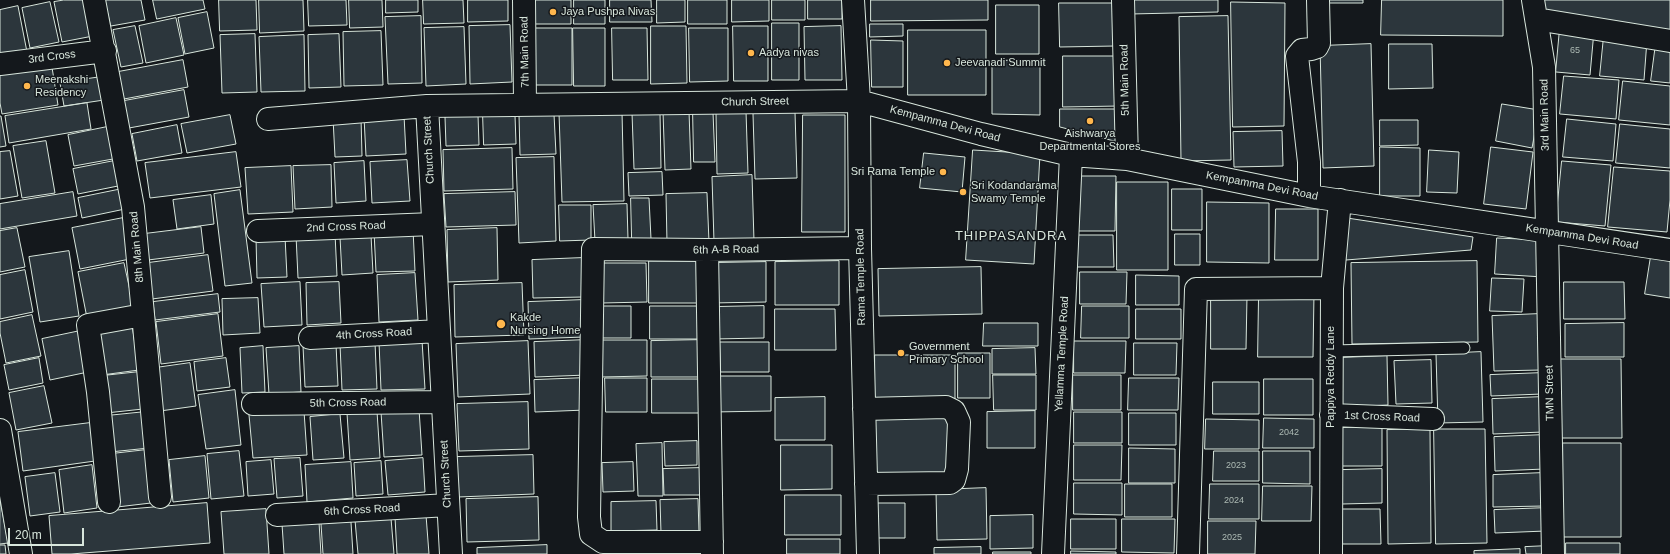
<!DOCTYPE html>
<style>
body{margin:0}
#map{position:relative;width:1670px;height:554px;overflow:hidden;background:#14181c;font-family:Helvetica,sans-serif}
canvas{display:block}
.scale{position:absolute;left:8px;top:528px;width:76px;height:18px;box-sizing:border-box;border:2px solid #d8e6dc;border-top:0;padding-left:5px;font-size:12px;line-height:14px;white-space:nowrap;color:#d8e6dc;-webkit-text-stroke:3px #14181c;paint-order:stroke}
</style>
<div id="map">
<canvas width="1670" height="554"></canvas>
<div class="scale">20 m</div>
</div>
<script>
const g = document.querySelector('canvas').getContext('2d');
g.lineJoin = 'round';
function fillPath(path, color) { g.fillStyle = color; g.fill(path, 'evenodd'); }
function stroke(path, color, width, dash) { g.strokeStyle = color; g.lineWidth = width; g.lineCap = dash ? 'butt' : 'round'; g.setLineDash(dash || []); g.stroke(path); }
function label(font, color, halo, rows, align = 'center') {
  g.font = font + ' Helvetica,sans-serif'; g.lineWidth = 3; g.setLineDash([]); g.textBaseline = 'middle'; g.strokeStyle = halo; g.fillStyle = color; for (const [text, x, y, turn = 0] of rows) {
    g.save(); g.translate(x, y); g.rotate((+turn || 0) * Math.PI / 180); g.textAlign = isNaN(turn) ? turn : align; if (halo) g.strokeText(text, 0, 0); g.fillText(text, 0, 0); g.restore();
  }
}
const building = new Path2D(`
 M64,0H86L93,36L62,42L54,2Z
 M105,0H141L145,20L111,26Z
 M153,0H203L205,9L157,19Z
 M219,0H256L257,30L220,31Z
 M259,0H303L304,31L260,33Z
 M308,0H346L347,25L309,26Z
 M349,0H382L383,27L350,28Z
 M386,0H418V12L386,13Z
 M423,0H463L464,23L424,24Z
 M468,0H508V21L468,22Z
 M535,0H571V24H535Z
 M574,0H605V24H574Z
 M610,0H651L652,22H610Z
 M657,0H685V22L657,23Z
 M688,0H727V24H688Z
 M732,0H769V21L732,22Z
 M772,0H805V20H772Z
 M808,0H842V19H808Z
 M871,0H988V20L871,21Z
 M1131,0H1218V12L1131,14Z
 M1321,0H1363V3H1321Z
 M1382,0H1503V36L1381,35Z
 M1541,0H1670V38L1540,16Z
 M50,2L59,42L30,48L22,8Z
 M1231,2L1285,3L1284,126L1233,127Z
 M1059,3H1114L1115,46L1060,47Z
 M996,5H1039V54H996Z
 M18,6L27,52L0,58V10Z
 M207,12L214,48L185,54L178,18Z
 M421,16L422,83L388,84L385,17Z
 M1228,16L1231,160L1181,161L1179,17Z
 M176,18L184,55L146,63L139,26Z
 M772,23H799V80H772Z
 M870,24H903V36L870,37Z
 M510,25L512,82L470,84L469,26Z
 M135,26L143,63L121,67L113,30Z
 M651,26H686L687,83L651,84Z
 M733,26H768V81H734Z
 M841,26L842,80H805L804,27Z
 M464,27L466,84L426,86L424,28Z
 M535,28H572V85H536Z
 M573,28H605V86H574Z
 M612,28H647L648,80H613Z
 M689,28H728V81L690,82Z
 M1560,28L1594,31L1590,75L1556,72Z
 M908,30H986V95H908Z
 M381,31L383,85L344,86L343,32Z
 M255,34L257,92L222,93L220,35Z
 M339,34L341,87L309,88L308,35Z
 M304,35L305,91L261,92L259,37Z
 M1604,36L1647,40L1644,80L1600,76Z
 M871,40L903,41V87H872Z
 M1656,43L1670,45V83L1651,81Z
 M1371,44L1374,166L1323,168L1320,46Z
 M1389,44H1432L1433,88L1389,89Z
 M1063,56H1119V106L1063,107Z
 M183,60L188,87L124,99L118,72Z
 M1040,60V115L992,114V61Z
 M51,61L58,105L2,114L0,103V70Z
 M1564,76L1619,80L1616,119L1560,114Z
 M101,77L104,100L64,106L60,83Z
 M1623,81L1670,86V125L1619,120Z
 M184,90L189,117L129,128L124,101Z
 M87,103L91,129L9,143L5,116Z
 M1502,104L1539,110L1532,148L1496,141Z
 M1060,109H1118V142L1060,127Z
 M622,111L624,201L562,202L559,113Z
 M689,111L691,169L665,170L663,112Z
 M746,111L748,173L717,174L716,112Z
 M660,112L661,168L634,169L632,113Z
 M693,112H713L715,162H694Z
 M795,112L797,178L755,179L753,114Z
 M554,114L556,154L520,155L519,115Z
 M230,115L236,144L187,153L181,124Z
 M404,115L406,154L366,156L364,117Z
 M478,115L479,145L446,146L445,117Z
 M483,115H515L516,144L484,145Z
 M803,115H845V232H802Z
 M0,116H1L6,146L0,147Z
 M361,117L362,156L335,157L333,118Z
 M1567,119L1616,124L1613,161L1563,157Z
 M1380,120H1418V145L1380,146Z
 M1620,124L1670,129V168L1616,163Z
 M177,125L182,153L137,161L132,134Z
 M107,127L113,159L74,166L68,135Z
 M1282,131L1283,166L1234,167L1233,132Z
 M46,141L55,193L22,198L13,146Z
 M1380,147L1420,148V196H1380Z
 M1491,147L1533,152L1526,209L1484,204Z
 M512,148L513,189L444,191L443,150Z
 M973,150L1040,154L1034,264L966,260Z
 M1429,150L1459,152L1457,193L1427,192Z
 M10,151L18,196L0,199V152Z
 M236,152L241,187L150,198L145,163Z
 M924,153L965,157L962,192L920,188Z
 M554,157L556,241L519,243L516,158Z
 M119,160L123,185L78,194L73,169Z
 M407,160L410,201L372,203L370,162Z
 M364,161L366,201L336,203L334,163Z
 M1562,161L1611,165L1605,226L1556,222Z
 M331,165L332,207L295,209L293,166Z
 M291,166L293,212L248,214L245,168Z
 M1614,167L1670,171V200L1667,232L1608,227Z
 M662,172L663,195L629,196L628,173Z
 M752,175L754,241L714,242L712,177Z
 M1076,176H1116L1115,231H1076Z
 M1117,182H1168V270H1117Z
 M122,189L125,209L82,218L78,198Z
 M1172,189H1202V230H1172Z
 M240,190L252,283L225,286L214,194Z
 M73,192L77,216L0,229V204Z
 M515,192L516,225L446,227L444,194Z
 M707,193L709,242L667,243L666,194Z
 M211,195L214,224L177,229L173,200Z
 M631,198H649L651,239H632Z
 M1207,202L1269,203V263L1207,262Z
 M627,204L628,239L595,241L593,205Z
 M559,205H591V240L560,241Z
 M1276,209H1318V260H1275Z
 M123,218L130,259L80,269L72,228Z
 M1347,218L1473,237L1471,250L1346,260Z
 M201,227L204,253L148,260L144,234Z
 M17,228L25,267L0,272V231Z
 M497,228L498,280L448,282L447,230Z
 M413,229L415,271L376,272L374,231Z
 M335,233L337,276L298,278L296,235Z
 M1175,234H1200V265H1175Z
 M371,235L373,273L342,275L340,237Z
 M1075,235H1113L1114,267H1075Z
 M285,236L287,277L257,278L256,238Z
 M1497,238L1545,240L1543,277L1495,274Z
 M69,251L79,316L40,322L29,257Z
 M208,255L213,291L152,299L148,263Z
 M1651,256L1670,259V298L1645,294Z
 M582,258L583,297L533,298L532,260Z
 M649,261H702V303H649Z
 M839,261V305H775V262Z
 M1477,261L1478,342L1352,344L1351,263Z
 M766,262V302L711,303V263Z
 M124,263L134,309L87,318L78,272Z
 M602,263H646L647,302L602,303Z
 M981,267L982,314L879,316L878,269Z
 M25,270L33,312L0,319V275Z
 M1080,272H1127L1126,304H1080Z
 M415,273L418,320L379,322L377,275Z
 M1136,275L1179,276V305H1136Z
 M1492,278L1524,279L1522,312L1490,311Z
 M300,282L302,325L264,327L261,284Z
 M339,282L341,323L307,325L306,283Z
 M1564,282H1624L1625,319H1564Z
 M522,283L524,335L455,337L454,285Z
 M1259,293H1314L1313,357H1258Z
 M218,294L220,312L155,320L153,302Z
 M1211,296H1247L1246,349H1211Z
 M258,298L260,333L223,335L222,299Z
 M583,300L584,337L529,339L528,302Z
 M603,306H631V338H602Z
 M650,306H700L701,339H650Z
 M764,306V338L713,339V307Z
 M1082,306H1129V338H1081Z
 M775,309H835L836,350H775Z
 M1136,309H1181V339H1136Z
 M218,314L223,356L161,364L156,322Z
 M1539,314L1541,370L1494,371L1492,316Z
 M32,315L41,356L6,363L0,333V322Z
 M984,323H1038V346H983Z
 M1624,323V357H1565V324Z
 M132,325L139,370L102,375L96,329Z
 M80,331L88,372L50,380L42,339Z
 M422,340L425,389L381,390L379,342Z
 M586,340L587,375L535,377L534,342Z
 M601,340H647V376L601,377Z
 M701,340V377H651V341Z
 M528,341L530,394L458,397L456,344Z
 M1074,341H1126L1125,373H1074Z
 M375,342L377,389L342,390L340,344Z
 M720,342H769V372H721Z
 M1134,343H1177L1176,375H1134Z
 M336,344L338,386L305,387L303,346Z
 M263,346L265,392L242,393L240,348Z
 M299,346L301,392L269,394L266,348Z
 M1035,348L1036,374H992V349Z
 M1481,352L1483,422L1438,423L1436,354Z
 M958,353H990V398H958Z
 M875,355H955V399H875Z
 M1387,356L1388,405L1340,407L1338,358Z
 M39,358L43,383L9,390L4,365Z
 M226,358L230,387L197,391L194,362Z
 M1560,359H1621L1622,438H1560Z
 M1431,360L1432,403L1396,404L1394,361Z
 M190,363L196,406L160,411L155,368Z
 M139,372L143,409L106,413L102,376Z
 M1542,373V394L1491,396L1490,375Z
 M993,375H1036V410H994Z
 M1073,375H1121V410H1073Z
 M713,376H771V411L713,412Z
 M585,378L586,410L535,412L534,380Z
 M605,378H647V412H606Z
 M1129,378H1179L1178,410H1128Z
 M652,379H701V413H652Z
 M1264,379H1313V415H1264Z
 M1213,382H1259V414H1213Z
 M44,386L52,423L16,430L9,393Z
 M235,390L241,445L206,449L198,395Z
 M825,397V440H775V398Z
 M1542,397L1543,432L1493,434L1492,399Z
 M528,402L529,449L459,451L457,404Z
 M419,409L422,455L384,457L381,412Z
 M304,411L307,455L253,458L249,415Z
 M377,411L380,458L350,460L347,413Z
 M1035,411V448H987V412Z
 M145,412L149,448L110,452L106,416Z
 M1074,412H1122V443H1074Z
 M874,413L952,416V477L875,479Z
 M1129,413H1176V445H1129Z
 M340,414L344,458L313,460L310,417Z
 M1264,418L1314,419V448H1263Z
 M1206,419L1259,420V449H1205Z
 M90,423L95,461L23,471L18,432Z
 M1382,427V466H1338L1337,428Z
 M1430,429L1431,543L1388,544L1387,430Z
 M1434,429H1485L1487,543L1436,544Z
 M1544,435L1545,469L1495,471L1494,437Z
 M697,441V465L665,466L664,442Z
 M662,443L663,496H638L636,444Z
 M1563,443H1621V537H1563Z
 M781,445H832V489L781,490Z
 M1074,445H1122L1121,480H1074Z
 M1129,448L1175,449V483H1129Z
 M146,450L151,503L117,507L111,454Z
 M239,451L244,496L211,499L207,454Z
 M1214,451H1259V481H1213Z
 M1263,451H1310V484L1263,483Z
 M533,455L534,494L458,497L456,457Z
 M205,456L209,498L173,502L169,460Z
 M300,458L303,496L277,498L274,459Z
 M423,458L425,492L388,495L385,461Z
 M271,460L274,494L248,496L246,462Z
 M381,461L383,494L356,496L354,463Z
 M351,462L353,498L307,502L305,465Z
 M633,462L634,491L603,492L602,463Z
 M92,465L97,508L64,513L59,470Z
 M700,468L701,495H664L663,469Z
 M1382,469V503L1342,504L1341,470Z
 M55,473L60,512L30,516L25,477Z
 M1543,473L1544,506L1493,507V475Z
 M1074,483H1122V515L1074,514Z
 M1125,484H1172V517H1125Z
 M1210,484H1259V519H1209Z
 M1263,486H1312L1311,521H1262Z
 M986,488L987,539L937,540L936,490Z
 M785,495H841V535H785Z
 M538,497L539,540L467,542L466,499Z
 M0,499L8,543L0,544Z
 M698,499L699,532L661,533L660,500Z
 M656,501L657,530L611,531V502Z
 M207,503L210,543L71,554H52L49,516Z
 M878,503H905V538H877Z
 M1546,508V531L1495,533L1494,510Z
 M266,509L269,554H224L221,512Z
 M1342,509H1380L1381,544H1343Z
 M426,515L429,554H397L395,517Z
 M1033,515V548L990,549V516Z
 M391,518L394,554H358L355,520Z
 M1071,519H1116V549H1071Z
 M1122,519H1175L1174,553L1122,552Z
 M1208,521H1256L1255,554H1208Z
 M319,522L321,554H284L282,524Z
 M351,522L353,554H323L321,524Z
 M787,539H840V554H787Z
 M1566,543H1620V554H1566Z
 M0,545H5L6,554H0Z
 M547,545V554H477V548Z
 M1548,546V554H1526L1525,547Z
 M981,547V554H934V548Z
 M1520,549V554H1474V551Z
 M1071,551L1116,552V554H1071Z
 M993,552H1031V554H993Z`);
fillPath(building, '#2c363c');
stroke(building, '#d8e6dc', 1);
const lane = new Path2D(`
 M1331,351L1464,348`);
const street = new Path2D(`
 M94,0L133,207L160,497
 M524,0L525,105
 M853,0L859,101L860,248L868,554
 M1123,0L1127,159
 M1533,0L1544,67L1553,554
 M1536,19L1670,41
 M0,64L105,51
 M427,106L451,554
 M268,119L427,106L859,101L981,134L1071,155L1127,159L1309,196L1670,250
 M1309,196V162L1297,56L1302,50L1311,49L1317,47L1319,43L1318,0
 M258,231L433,224
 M707,250L712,554
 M310,338L439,331
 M253,404L442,402
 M864,409L946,407L954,411L959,422L957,469L954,480L950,483L866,484
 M1331,415L1433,419
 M0,430L21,554
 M109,502L98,392L88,325L143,315
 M277,515L448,505
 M712,542H603L591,534L589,517L593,249L707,250L860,248
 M1053,554L1071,155
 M1188,554L1196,289L1332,288
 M1331,554L1332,288L1340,200`);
stroke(lane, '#d8e6dc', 13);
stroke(street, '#d8e6dc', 24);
stroke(lane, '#14181c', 11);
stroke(street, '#14181c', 22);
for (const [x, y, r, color] of [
 [553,12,4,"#ffb74d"],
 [751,53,4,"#ffb74d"],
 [947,63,4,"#ffb74d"],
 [27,86,4,"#ffb74d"],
 [1090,121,4,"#ffb74d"],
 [943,172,4,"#ffb74d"],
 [963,192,4,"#ffb74d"],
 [501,324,5,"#ffb74d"],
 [901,353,4,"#ffb74d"]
]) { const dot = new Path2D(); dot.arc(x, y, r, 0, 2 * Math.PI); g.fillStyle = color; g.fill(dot); stroke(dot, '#14181c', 1.5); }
label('9px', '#adbab4', null, [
 ["65",1575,51],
 ["2042",1289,433],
 ["2023",1236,466],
 ["2024",1234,501],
 ["2025",1232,538]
]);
label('11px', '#d8e6dc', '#14181c', [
 ["Jaya Pushpa Nivas",561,12],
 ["Aadya nivas",759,53],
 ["Jeevanadi Summit",955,63],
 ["Meenakshi",35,80],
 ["Residency",35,93],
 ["Aishwarya",1090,134,"center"],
 ["Departmental Stores",1090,147,"center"],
 ["Sri Rama Temple",935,172,"right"],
 ["Sri Kodandarama",971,186],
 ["Swamy Temple",971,199],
 ["Kakde",510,318],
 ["Nursing Home",510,331],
 ["Government",909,347],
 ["Primary School",909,360]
], 'left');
label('11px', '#d8e6dc', '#14181c', [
 ["7th Main Road",525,52,-91],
 ["3rd Cross",52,57,-7],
 ["5th Main Road",1125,80,-91],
 ["Church Street",755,102,-1],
 ["3rd Main Road",1545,115,-91],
 ["Kempamma Devi Road",945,124,15],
 ["Church Street",429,150,-93],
 ["Kempamma Devi Road",1262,186,11],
 ["2nd Cross Road",346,227,-2],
 ["Kempamma Devi Road",1582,237,9],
 ["8th Main Road",137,247,-95],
 ["6th A-B Road",726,250,-1],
 ["Rama Temple Road",861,277,-91],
 ["4th Cross Road",374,334,-3],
 ["Yellamma Temple Road",1062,354,-87],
 ["Pappiya Reddy Lane",1331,377,-90],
 ["TMN Street",1550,393,-91],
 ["5th Cross Road",348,403,-1],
 ["1st Cross Road",1382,417,2],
 ["Church Street",446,474,-93],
 ["6th Cross Road",362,510,-3]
]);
g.letterSpacing = '1px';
label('13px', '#d8e6dc', '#14181c', [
 ["THIPPASANDRA",1011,236]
]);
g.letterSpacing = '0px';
</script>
